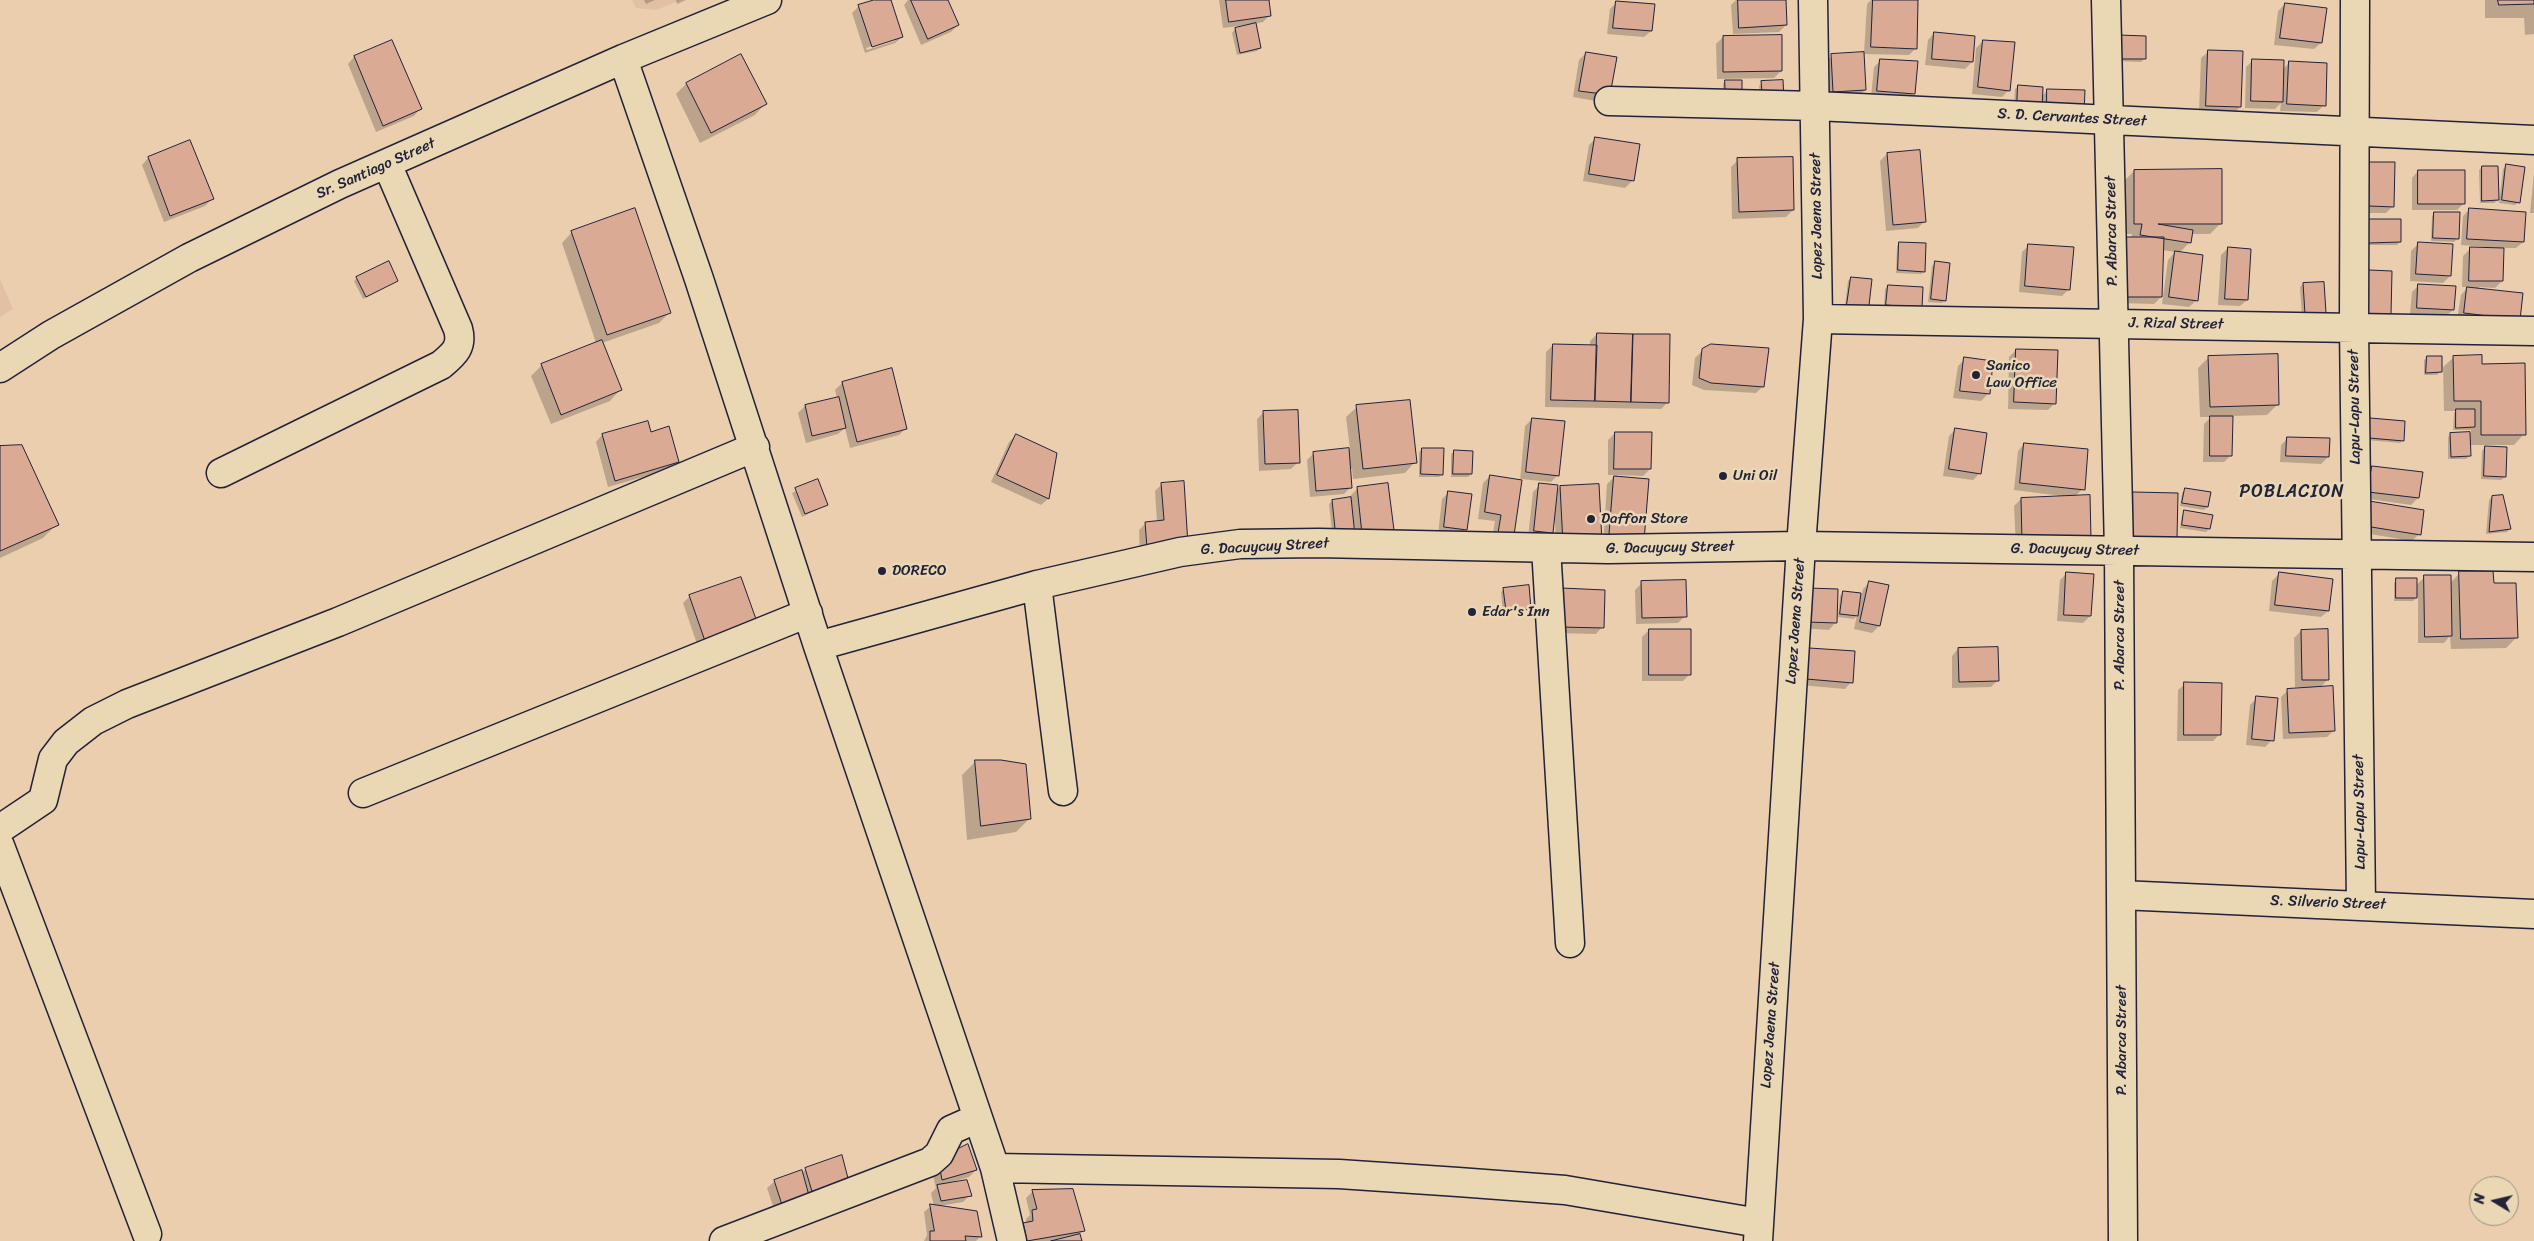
<!DOCTYPE html>
<style>
body{margin:0}
#map{position:relative;width:2534px;height:1241px;overflow:hidden;background:#eaceae;font-family:Sriracha,sans-serif}
canvas{display:block}
.north{position:absolute;left:2469px;top:1176px;width:50px;height:50px;box-sizing:border-box;background:#ead8b5;border:1px solid #9a8f84;border-radius:50%;rotate:279deg;font-size:14px;font-weight:700;line-height:20px;text-align:center;color:#22223b}
.north::after{content:'';display:block;margin:auto;width:18px;height:22px;background:#22223b;clip-path:polygon(50% 0,100% 100%,50% 72%,0 100%)}
</style>
<div id="map">
<canvas width="2534" height="1241"></canvas>
<div class="north">N</div>
</div>
<script>
const g = document.querySelector('canvas').getContext('2d');
g.lineJoin = 'round';
function fillPath(path, color) { g.fillStyle = color; g.fill(path, 'evenodd'); }
function stroke(path, color, width, dash) { g.strokeStyle = color; g.lineWidth = width; g.lineCap = dash ? 'butt' : 'round'; g.setLineDash(dash || []); g.stroke(path); }
function label(font, color, halo, rows, align = 'center') {
  g.font = font + ' Sriracha,sans-serif'; g.lineWidth = 5; g.setLineDash([]); g.textBaseline = 'middle'; g.strokeStyle = halo; g.fillStyle = color; for (const [text, x, y, turn = 0] of rows) {
    g.save(); g.translate(x, y); g.rotate((+turn || 0) * Math.PI / 180); g.textAlign = isNaN(turn) ? turn : align; if (halo) g.strokeText(text, 0, 0); g.fillText(text, 0, 0); g.restore();
  }
}
fillPath(new Path2D(`
 M632,0H681L656,10L636,8Z
 M0,279L13,309L0,317Z`), '#e1c0a4');
fillPath(new Path2D(`
 M644,0H655L646,4Z
 M676,0H686L677,4Z
 M878,0H890L902,37L895,43L865,53L852,13L859,6ZM895,38V41L867,50L866,48Z
 M908,0H947L958,25L951,32L921,45L904,5Z
 M1219,0H1267L1270,15L1263,22L1254,24L1260,48L1257,51L1237,55L1232,33L1235,29L1247,27V25L1223,28Z
 M1736,0H1785L1786,25L1779,32L1733,34L1731,5Z
 M1871,0H1917L1916,48L1909,55L1863,54L1865,90L1858,97L1827,99L1825,63L1832,56L1864,53L1867,4Z
 M2485,0H2534V34L2525,35L2524,18H2485Z
 M1617,2L1651,31L1644,37L1607,34L1610,9Z
 M2285,4L2321,43L2314,49L2274,45L2278,11Z
 M1934,33L1972,62L1965,69L1925,65L1928,40Z
 M1723,37L1781,71L1774,78L1717,79L1716,44Z
 M2145,37L2144,59L2141,62L2116,61Z
 M392,41L420,109L414,116L376,132L348,64L354,57Z
 M1983,41L2009,90L2002,97L1972,94L1976,48Z
 M2208,52L2240,107L2233,114L2199,112L2201,58Z
 M1586,53L1602,102L1573,97L1579,60Z
 M740,56L765,104L755,115L700,143L676,94L686,84Z
 M1881,60L1914,93L1907,100L1871,97L1874,67Z
 M2253,60L2283,69L2289,63L2324,105L2317,112L2280,111L2281,103L2275,109L2245,108L2246,67Z
 M1726,81H1741L1723,103V84Z
 M1781,81L1761,104L1759,86L1762,83Z
 M2019,86L2041,97L2048,90L2083,91L2040,118L2014,109L2015,89Z
 M1596,138L1638,145L1632,181L1625,188L1583,181L1589,145Z
 M1887,154L1925,221L1918,228L1886,231L1880,161Z
 M148,158L212,199L205,206L164,222L142,165Z
 M1738,160L1793,210L1786,217L1732,219L1731,167Z
 M2370,163L2393,206L2386,213H2362L2363,170Z
 M2506,166L2519,202L2515,205L2499,203L2503,169Z
 M2482,167L2498,200L2494,203H2480L2479,170Z
 M2134,171L2221,223L2210,234H2191L2190,242L2179,253L2196,301L2189,307L2162,304L2168,260L2175,252L2162,250L2161,297L2154,304L2120,303L2121,245L2128,238H2131L2132,234H2124L2123,182Z
 M2418,171L2464,203L2457,210H2412V178Z
 M2534,173V213H2530Z
 M2470,209L2523,242L2516,248H2503L2502,281L2495,288L2479,287V289L2519,319L2457,320L2461,295L2468,287H2462L2463,256L2470,249H2486V247L2461,245L2463,216Z
 M2435,213L2457,239L2454,242L2431,241L2432,216Z
 M2365,223L2400,242L2397,245H2365Z
 M572,232L670,312L659,323L602,343L620,390L610,401L551,424L531,376L542,365L596,343L562,243Z
 M1900,243L1924,271L1921,274L1896,273L1897,246Z
 M2418,244L2450,276L2443,283L2410,281L2411,251Z
 M2029,245L2069,289L2062,296L2019,292L2022,252Z
 M2228,248L2247,300L2240,306L2218,305L2221,255Z
 M1935,263L1945,300L1942,303L1928,302L1932,266Z
 M2370,271L2390,315L2361,321L2363,278Z
 M357,278L397,281L363,299L354,281Z
 M1851,278L1871,280L1844,314L1848,281Z
 M2303,284L2325,313L2322,316L2302,317L2300,287Z
 M2419,285L2453,310L2446,316L2410,314L2412,292Z
 M1888,286L1917,310L1884,308L1885,289Z
 M1597,334L1668,402L1661,409L1545,407L1546,352L1553,345L1590,346V341Z
 M1703,350L1763,386L1756,393L1704,390L1692,385L1695,358Z
 M2016,350L2055,403L2048,410L2008,409L2009,357Z
 M2209,357L2278,404L2267,415L2232,416L2231,455L2224,462H2203L2204,424L2211,417H2200L2198,368Z
 M2427,357L2440,372L2437,375H2424V360Z
 M2454,357L2480,365L2524,434L2514,445H2469V456L2466,459H2448V437L2451,434L2471,433V430H2453L2454,413L2456,411H2444L2443,367Z
 M1965,359L1988,394L1981,401L1953,398L1958,366Z
 M891,370L906,428L899,435L850,448L845,428L838,434L806,443L798,413L805,406L837,398L835,390L842,383Z
 M1357,407L1415,462L1405,473L1353,479L1352,469H1349L1351,487L1344,494L1310,497L1307,460L1314,453L1350,449L1346,417Z
 M1264,412L1298,462L1291,469L1259,471L1257,419Z
 M1532,419L1558,475L1551,482L1521,479L1513,535L1492,539L1495,521L1478,519L1483,483L1490,476L1520,481L1525,426Z
 M2370,419L2403,440L2400,443L2366,440L2367,422Z
 M1956,429L1980,473L1973,480L1943,476L1949,436Z
 M650,433L678,462L671,469L608,487L596,442L602,435Z
 M1615,433L1650,469L1643,476L1617,475L1643,540L1603,545L1607,484L1616,475H1608V440Z
 M1016,435L1056,454L1048,499L1041,505L991,482L1009,442Z
 M2288,438L2328,457L2321,464L2280,462L2281,445Z
 M2024,444L2083,489L2016,548L2014,506L2021,499L2070,497L2014,490L2018,451Z
 M2485,447L2505,477L2501,480L2481,479L2482,451Z
 M0,448L57,524L43,538L0,558Z
 M1422,449L1442,474L1439,477H1419V452Z
 M1455,451L1471,474L1468,477H1451V454Z
 M2372,467L2418,498L2411,505L2362,498L2365,474Z
 M817,481L827,505L802,517L792,493Z
 M1162,484L1187,544L1140,554L1139,530L1146,523L1157,522L1155,491Z
 M1540,485L1556,491L1560,487L1598,485L1556,550L1555,520L1552,532L1545,539L1528,537L1533,492Z
 M1358,488L1392,530L1385,537L1333,541L1329,504L1332,501L1351,499V495Z
 M2185,490L2207,507L2204,510L2180,506L2182,493Z
 M1449,492L1466,529L1459,536L1438,534L1442,499Z
 M2134,494L2176,537L2126,543L2127,500Z
 M2492,497L2510,529L2507,532L2486,534L2489,500Z
 M2362,509L2419,534L2412,541L2358,532Z
 M2185,512L2209,529L2206,532L2180,528L2182,515Z
 M2067,573L2090,616L2083,623L2057,621L2060,580Z
 M2460,573L2492,585L2516,638L2506,648L2451,649L2450,636L2444,643H2418V596L2413,601H2394V583L2397,580L2416,585L2425,577L2450,583Z
 M2279,574L2328,611L2321,617L2269,611L2272,581Z
 M1870,582L1879,626L1872,633L1854,629L1857,615L1854,619L1838,617L1840,596L1844,592L1862,594L1863,589Z
 M1642,583L1685,616L1678,623L1636,624L1635,590Z
 M1504,589L1530,608L1527,611L1503,614L1501,592Z
 M690,596L748,629L698,647L683,603Z
 M1555,596L1602,627L1596,634L1554,633Z
 M1801,596L1835,623L1829,630L1800,628Z
 M1649,630L1690,674L1683,681H1642V637Z
 M2301,631L2328,679L2320,688L2334,730L2327,737L2283,739L2281,697L2288,690L2302,689V687H2295L2294,638Z
 M1809,649L1851,682L1845,689L1800,685L1802,656Z
 M1958,649L1998,680L1991,687L1952,688V656Z
 M2185,684L2220,734L2213,741H2177L2178,690Z
 M2257,698L2272,740L2265,747L2246,745L2250,705Z
 M976,761L1030,818L1016,832L967,840L962,775Z
 M841,1157L808,1204L777,1218L767,1188L774,1182L802,1171V1173L806,1169Z
 M931,1167L976,1170L969,1177L948,1183L970,1195L963,1202L939,1206L981,1236L976,1241H924L927,1235L924,1212L931,1206H934L931,1193L936,1188Z
 M1033,1191L1084,1230L1079,1235L1081,1241H1019L1016,1231L1026,1223V1219L1030,1215L1026,1198Z`), '#0003');
const building = new Path2D(`
 M874,0H891L903,37L872,47L858,5Z
 M911,0H948L959,25L928,39Z
 M1226,0H1269L1271,16L1229,22Z
 M1738,0H1786L1787,25L1739,28Z
 M1873,0H1918L1917,49L1871,47Z
 M2498,0H2534V4L2499,5Z
 M1616,1L1655,4L1652,31L1613,28Z
 M2285,3L2327,8L2322,43L2280,38Z
 M1256,23L1261,48L1240,53L1235,28Z
 M1934,32L1975,36L1973,62L1932,59Z
 M1782,35V71L1723,72V36Z
 M2119,35L2146,36V59H2118Z
 M392,40L422,109L383,126L354,56Z
 M1983,40L2015,42L2010,91L1978,87Z
 M2208,50L2243,51L2241,107L2206,106Z
 M1586,52L1617,57L1610,95L1579,91Z
 M1864,52L1866,90L1833,92L1831,54Z
 M741,54L767,104L711,133L686,83Z
 M1880,59L1918,61L1915,94L1877,91Z
 M2252,59L2284,60L2283,102L2251,101Z
 M2289,61L2327,63L2326,106L2287,104Z
 M1725,80H1742V100L1726,101Z
 M1783,80L1784,100L1763,102L1761,81Z
 M2018,85L2043,87L2042,108L2017,106Z
 M2047,89L2085,90L2084,113L2047,112Z
 M1595,137L1640,144L1634,181L1589,174Z
 M190,140L214,199L170,216L148,157Z
 M1920,150L1926,222L1893,225L1887,153Z
 M1793,157L1794,210L1739,212L1737,158Z
 M2369,162H2395L2394,207L2369,206Z
 M2506,164L2525,167L2520,203L2502,200Z
 M2482,166H2498L2499,200L2482,201Z
 M2222,169V224H2158L2193,230L2191,243L2140,235L2142,224H2134V170Z
 M2418,170H2465V204H2418Z
 M635,208L671,313L607,335L571,231Z
 M2469,208L2526,212L2524,242L2467,239Z
 M2434,212H2460L2459,239L2433,238Z
 M2368,219H2401V242L2368,243Z
 M2127,237H2164L2162,297H2126Z
 M1899,242L1926,243L1925,272L1898,270Z
 M2418,242L2453,244L2451,276L2416,274Z
 M2028,244L2074,247L2070,290L2025,286Z
 M2228,247L2251,249L2248,300L2225,299Z
 M2470,247L2504,248L2503,281H2469Z
 M2175,251L2203,255L2198,301L2169,297Z
 M389,261L398,281L366,297L356,277Z
 M1935,261L1950,263L1946,301L1931,299Z
 M2369,270L2392,271L2391,315H2368Z
 M1851,277L1872,279L1868,314L1846,311Z
 M2324,282L2326,313L2305,314L2303,283Z
 M2418,284L2456,286L2454,310L2417,308Z
 M1888,285L1923,287L1922,308L1886,305Z
 M2467,287L2523,293L2520,320L2464,313Z
 M1597,333L1633,334L1631,402L1595,401Z
 M1633,334H1670L1669,403L1631,402Z
 M602,340L622,390L561,415L541,364Z
 M1553,344L1597,345L1595,401L1551,400Z
 M1711,344L1769,348L1764,387L1711,383L1699,378L1702,349Z
 M2016,349L2058,350L2056,404L2014,402Z
 M2278,354L2279,405L2210,407L2208,356Z
 M2482,355V364L2525,363L2526,435H2481V401H2454L2453,356Z
 M2427,356H2442V372L2426,373Z
 M1964,357L1993,361L1990,394L1960,391Z
 M892,368L907,429L857,442L842,382Z
 M839,397L846,428L812,436L805,405Z
 M1410,400L1417,463L1363,469L1356,405Z
 M2456,409H2475V427L2456,428Z
 M1298,410L1300,463L1265,464L1263,411Z
 M2210,416H2233L2232,456H2210Z
 M1532,418L1565,421L1559,476L1526,472Z
 M2370,418L2405,421L2404,441L2369,438Z
 M648,421L651,432L669,426L679,462L615,481L602,434Z
 M1955,428L1987,433L1981,474L1949,469Z
 M1615,432H1652L1651,469H1614Z
 M2470,432L2471,456L2451,457L2450,433Z
 M1016,434L1057,453L1049,499L997,475Z
 M2287,437L2330,438L2329,457L2286,456Z
 M2024,443L2088,449L2085,490L2020,483Z
 M22,445L59,525L0,551V446Z
 M2485,446L2507,447L2506,477L2484,476Z
 M1349,448L1352,488L1316,491L1313,452Z
 M1422,448H1444L1443,475L1421,474Z
 M1454,450L1473,451L1472,474H1453Z
 M2372,466L2423,472L2419,498L2368,492Z
 M1490,475L1522,480L1514,535L1498,533L1501,515L1485,512Z
 M1614,476L1649,479L1644,541L1609,539Z
 M818,479L828,505L805,514L795,488Z
 M1184,481L1188,545L1147,548L1145,522L1164,520L1161,483Z
 M1388,483L1394,530L1362,534L1357,487Z
 M1539,483L1558,485L1553,533L1534,531Z
 M1599,484L1602,542L1563,544L1560,486Z
 M2185,488L2211,492L2208,507L2182,503Z
 M1448,491L1472,494L1467,530L1444,527Z
 M2133,492L2178,493L2177,538L2133,537Z
 M2090,495L2091,539L2022,542L2021,498Z
 M2503,495L2511,529L2489,532L2492,496Z
 M1351,497L1355,536L1336,538L1332,500Z
 M2369,501L2424,510L2421,535L2365,526Z
 M2184,510L2213,515L2210,529L2182,525Z
 M2459,571H2493L2494,583H2516L2518,638L2461,639Z
 M2066,572L2094,574L2091,616L2064,615Z
 M2279,572L2333,579L2329,611L2275,605Z
 M2424,575H2451L2452,636L2425,637Z
 M741,577L757,622L705,641L689,595Z
 M2396,578H2417V598H2396Z
 M1686,580L1687,617L1642,618L1641,581Z
 M1869,581L1889,585L1880,626L1860,622Z
 M1529,585L1531,609L1506,611L1503,588Z
 M1561,588L1605,590L1604,628L1560,627Z
 M1808,588L1838,589L1837,623L1806,622Z
 M1843,591L1861,593L1858,616L1840,614Z
 M1649,629H1691V675H1649Z
 M2328,629L2329,680H2302L2301,630Z
 M1998,647L1999,681L1959,682L1958,648Z
 M1809,648L1855,651L1853,683L1806,679Z
 M2184,682L2222,683L2221,735H2184Z
 M2333,686L2335,731L2289,733L2287,689Z
 M2256,696L2278,698L2274,741L2252,739Z
 M975,760H1001L1026,764L1031,819L981,826Z
 M968,1144L977,1170L942,1180L938,1159Z
 M842,1155L850,1186L814,1198L805,1168Z
 M802,1170L811,1203L784,1211L774,1180Z
 M967,1180L972,1196L941,1201L937,1185Z
 M1073,1189L1085,1231L1027,1241L1023,1223L1033,1221L1032,1210L1037,1209L1032,1190Z
 M930,1204L977,1211L982,1237L965,1236L966,1241H930V1231H934Z
 M1080,1234L1082,1241H1051Z`);
fillPath(building, '#daaa94');
stroke(building, '#22223b', 1);
const minor = new Path2D(`
 M2106,0L2119,551L2123,1241
 M2355,0L2354,326L2361,904
 M623,59L699,279L818,646L995,1168L1012,1241
 M1609,101L1816,106L2534,140
 M1818,319L2534,331
 M0,368L51,335L189,258L340,184L623,59L767,0
 M221,473L441,365C454,354 463,347 458,329L387,164
 M1546,548L1570,943
 M1037,585L1063,791
 M818,646L1037,585L1180,552L1240,544L1318,543L1608,549L1801,546L2534,557
 M363,793L808,613
 M0,829L43,800L53,759L66,742L93,721L127,704L338,622L755,447
 M0,846L147,1234
 M2121,895L2534,914
 M995,1168L1339,1174L1458,1182L1565,1190L1759,1223
 M724,1241L930,1162L939,1154L951,1130L978,1118
 M1758,1241L1801,546L1818,319L1813,0`);
stroke(minor, '#22223b', 31);
stroke(minor, '#ead8b5', 28);
for (const [x, y, r, color] of [
 [1976,375,5,"#22223b"],
 [1723,476,5,"#22223b"],
 [1591,519,5,"#22223b"],
 [882,571,5,"#22223b"],
 [1472,612,5,"#22223b"]
]) { const dot = new Path2D(); dot.arc(x, y, r, 0, 2 * Math.PI); g.fillStyle = color; g.fill(dot); stroke(dot, '#ead8b5', 2); }
label('15px', '#22223b', '#ead8b5', [
 ["S. D. Cervantes Street",2072,118,3],
 ["Sr. Santiago Street",376,169,-24],
 ["Lopez Jaena Street",1817,216,-91],
 ["P. Abarca Street",2112,231,-91],
 ["J. Rizal Street",2176,324,1],
 ["Lapu-Lapu Street",2355,407,-91],
 ["G. Dacuycuy Street",1265,547,-3],
 ["G. Dacuycuy Street",1670,548,-1],
 ["G. Dacuycuy Street",2075,550,1],
 ["Lopez Jaena Street",1796,621,-86],
 ["P. Abarca Street",2120,635,-90],
 ["Lapu-Lapu Street",2360,812,-91],
 ["S. Silverio Street",2328,903,2],
 ["Lopez Jaena Street",1771,1025,-86],
 ["P. Abarca Street",2122,1040,-90]
]);
label('15px', '#22223b', '#ead8b5', [
 ["Sanico",1986,366],
 ["Law Office",1986,383],
 ["Uni Oil",1733,476],
 ["Daffon Store",1601,519],
 ["DORECO",892,571],
 ["Edar's Inn",1482,612]
], 'left');
g.letterSpacing = '1px';
label('18px', '#22223b', '#ead8b5', [
 ["POBLACION",2292,492]
]);
g.letterSpacing = '0px';
</script>
